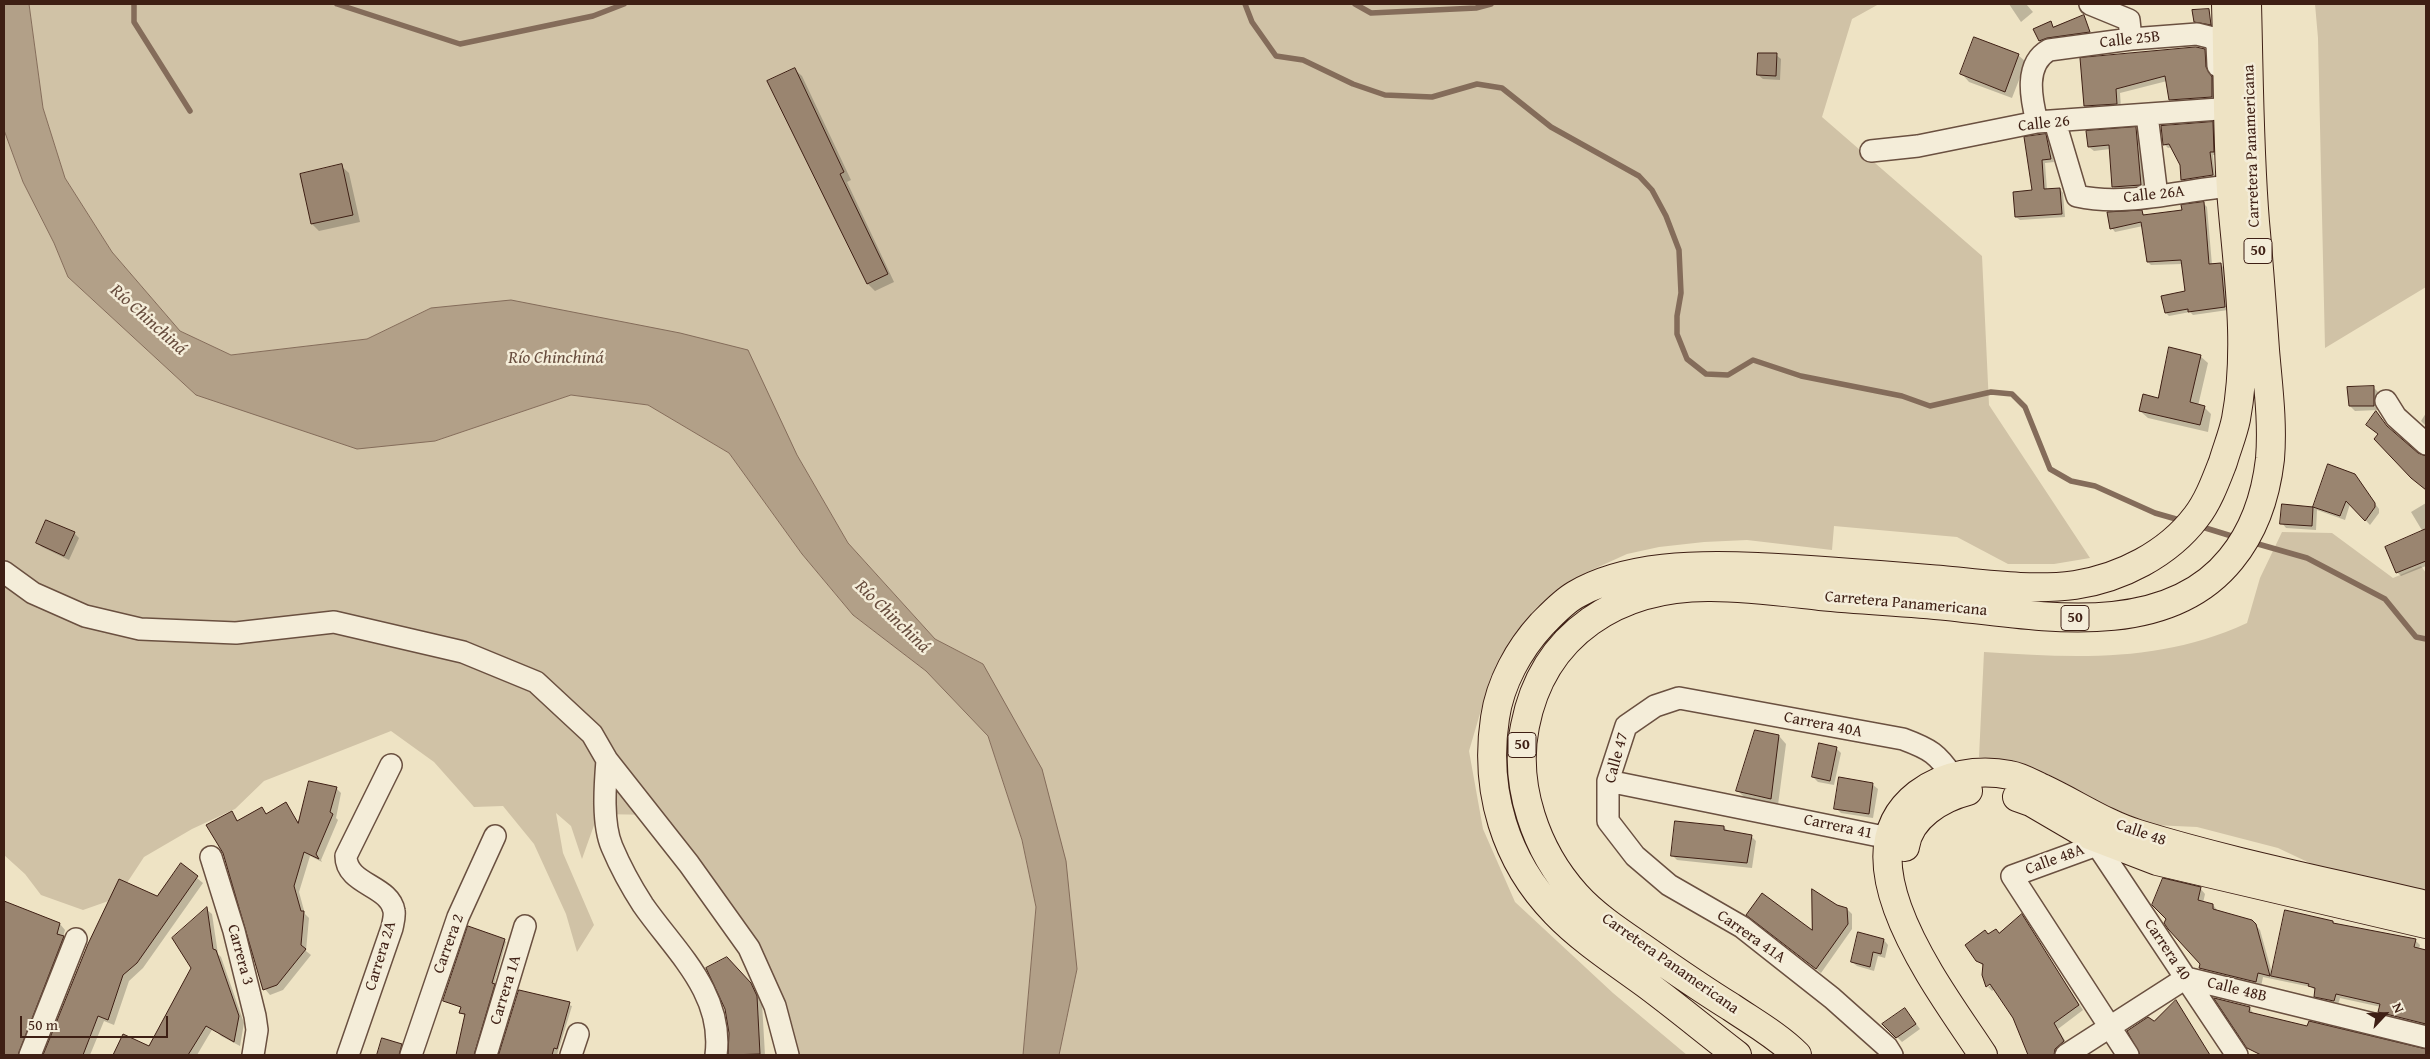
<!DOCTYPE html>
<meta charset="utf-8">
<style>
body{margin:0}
#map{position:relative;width:2430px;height:1059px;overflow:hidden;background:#eee3c4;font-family:"Gentium Book Plus",serif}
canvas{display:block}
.frame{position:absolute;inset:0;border:5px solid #3e1f14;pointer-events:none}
.north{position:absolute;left:2360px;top:989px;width:50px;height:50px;-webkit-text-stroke:4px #f4edd9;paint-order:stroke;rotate:65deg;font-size:14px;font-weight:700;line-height:20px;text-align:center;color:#3e1f14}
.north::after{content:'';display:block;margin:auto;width:18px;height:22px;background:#3e1f14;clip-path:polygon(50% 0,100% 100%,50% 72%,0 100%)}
.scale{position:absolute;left:20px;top:1016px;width:148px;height:22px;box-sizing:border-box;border:2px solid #3e1f14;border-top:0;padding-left:6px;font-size:15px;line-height:18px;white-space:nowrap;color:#3e1f14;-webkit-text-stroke:4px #f4edd9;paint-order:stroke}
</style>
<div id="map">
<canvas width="2430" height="1059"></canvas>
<div class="frame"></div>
<div class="north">N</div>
<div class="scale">50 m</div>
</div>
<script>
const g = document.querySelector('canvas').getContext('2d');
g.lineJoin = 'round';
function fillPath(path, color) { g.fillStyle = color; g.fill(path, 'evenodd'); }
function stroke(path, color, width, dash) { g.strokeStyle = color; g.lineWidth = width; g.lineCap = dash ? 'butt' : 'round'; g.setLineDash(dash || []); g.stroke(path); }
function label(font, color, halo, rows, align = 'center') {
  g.font = font + ' "Gentium Book Plus",serif'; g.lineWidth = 5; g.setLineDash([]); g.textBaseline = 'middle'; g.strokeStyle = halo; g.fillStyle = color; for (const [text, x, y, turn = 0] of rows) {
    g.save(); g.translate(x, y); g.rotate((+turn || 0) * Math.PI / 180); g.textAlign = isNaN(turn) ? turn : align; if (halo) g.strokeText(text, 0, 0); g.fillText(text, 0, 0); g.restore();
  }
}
fillPath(new Path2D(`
 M29,4H1879L1852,19L1822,117L1982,256L1989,405L2090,558L2054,564H2008L1957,537L1834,526L1832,550L1747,540L1704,542L1659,547L1627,554L1585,573L1521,633L1491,676L1469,751L1483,829L1515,902L1613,993L1687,1055H1059L1077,968L983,664L935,639L848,543L797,455L431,308L367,339L231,355L180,331L112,252L65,178L43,108Z
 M2315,4H2426V287L2325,348L2318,38Z
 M4,130L23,182L54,243L68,277L196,395L435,441L571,395L648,405L729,453L802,554L853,615L926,671L988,736L1022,840L1036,907L1023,1055H796L770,971L656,815L598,814L582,859L571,826L556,813L563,853L594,925L577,952L566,914L534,844L503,806L474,807L434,762L391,731L264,781L235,809L192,829L144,857L117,898L83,910L41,895L25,874L4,855Z
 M2282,532L2332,533L2393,578L2421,566L2426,573V891L2314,865L2278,848L2197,827L2153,825L2107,806L2036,768L2012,760L1979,757L1984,652C2076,658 2160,663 2247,623L2260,578Z`), '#d0c2a6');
const water = new Path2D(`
 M4,4H29L43,108L65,178L112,252L180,331L231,355L367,339L431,308L511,300L680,333L748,350L797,455L848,543L935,639L983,664L1042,769L1066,861L1077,969L1059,1055H1023L1036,907L1022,840L988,736L926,671L853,615L802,554L729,453L648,405L571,395L435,441L357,449L196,395L68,277L54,243L23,182L4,130Z`);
fillPath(water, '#b2a088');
stroke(water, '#846c5a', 1);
fillPath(new Path2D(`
 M2009,4H2026L2033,12L2021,22Z
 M2208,11L2212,26L2195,21Z
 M2083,16L2091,34L2050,39L2042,43L2040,41L2035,30L2050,22L2054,28Z
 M2204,50L2209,54V73L2216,82V101L2175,104L2170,99L2167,81L2120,93L2121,108L2089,110L2085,106L2082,60Z
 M1776,55L1781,59L1780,80L1763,79L1758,75Z
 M2018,55L2026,62L2012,98L1969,82L1962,74Z
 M794,69L802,76L851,180L847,182L894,282L875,291L868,284Z
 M2212,123L2215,127L2216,155H2213L2215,178L2185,183L2182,180L2181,164L2172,147L2168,148L2164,144Z
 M2135,129L2140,133L2144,189L2117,191L2113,186L2110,149L2094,151L2089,147Z
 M2045,135L2049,139L2054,162L2045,163L2047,190L2060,189L2063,193L2065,217L2020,220L2016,217L2033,191Z
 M341,166L349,173L360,222L319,231L312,224Z
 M2203,203L2207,207L2212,265L2220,264L2224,268L2228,310L2193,315L2190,312L2169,316L2166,313L2186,292L2182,264L2151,265L2148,262L2143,226L2115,232L2112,228L2142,212L2145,215L2183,211Z
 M2200,356L2208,363L2198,406L2204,407L2211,414L2208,432L2148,418L2140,411L2159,399Z
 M2374,388L2378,392V410L2355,411L2350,406Z
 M2426,413V426L2421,421Z
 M2329,466L2354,475L2379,509V513L2370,525L2350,504L2345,520L2317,510L2316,530L2286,528L2282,523L2283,506L2313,508Z
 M2426,503V566L2401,576L2397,572L2423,532L2411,512Z
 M74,533L79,538L69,560L42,547L37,543Z
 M1779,736L1786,744L1778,805L1745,798L1738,791Z
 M1836,748L1841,753L1834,785L1818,782L1813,777Z
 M1873,785L1878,789L1873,818L1841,813L1836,808Z
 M336,788L341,793L336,818L338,820L321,860L322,862L310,856L299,892L305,914L309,918L306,951L311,955L283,990L270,995L265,989L232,813L239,822L262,809L267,815L285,804L299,823Z
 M1724,827L1729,832L1751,836L1756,841L1752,868L1677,860L1673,856Z
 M181,865L203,883L143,968L129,981L114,1025L104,1021L90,1055H45L89,944L158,897Z
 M2200,888L2205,894L2203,903L2213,905L2218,911L2252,921L2260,930L2272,973L2333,922L2335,924L2415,940L2420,945L2419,949L2426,951V1028L2384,1017L2379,1012L2381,1007L2340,998L2338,1005L2320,1001L2315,996L2316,991L2311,987L2263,977L2261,987L2206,973L2201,968L2202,964L2169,928Z
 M4,902L60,924L65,930L63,937L69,943L24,1055H4Z
 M1836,906L1847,909L1852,914V929L1821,973L1753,920L1813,933Z
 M206,909L212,914L218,954L221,957L244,1023L240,1046L221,1036L213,1028L197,1055H114L124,1036L149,1048L193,968Z
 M2022,916L2083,1010L2058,1029L2069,1047L2059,1055H2029L2011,1012L1995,989L1992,991L1988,987L1996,981L1987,986L1983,966L1977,960L1988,936L2000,934Z
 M504,940L506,942L494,985L496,987L476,1055H457L466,1016L460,1013L462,1008L444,1001Z
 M1884,940L1888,945L1885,958L1878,956L1874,971L1857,966L1852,962Z
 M733,964L756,990L762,1003L765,1055H730Z
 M520,991L572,1006L557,1055H500Z
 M2217,1000L2250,1008L2254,1015L2308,1028L2426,1050V1055H2260L2250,1047Z
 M2178,1011L2210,1055H2140V1048L2154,1023Z
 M1909,1014L1920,1029L1902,1042L1884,1024Z
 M383,1040L401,1045L403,1047L402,1055H379Z`), '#0003');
stroke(new Path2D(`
 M134,4V22L190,111
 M337,4L460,44L593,16L624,4
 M1245,4L1252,22L1276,56L1303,60L1353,84L1385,95L1432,97L1477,84L1502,88L1551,127L1639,176L1652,190L1666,216L1679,250L1681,293L1677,316V334L1687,359L1706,374L1728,375L1753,360L1801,376L1902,396L1930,406L1991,392L2012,394L2025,407L2050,469L2071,481L2095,486L2155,513L2183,521
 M1355,4L1371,13L1476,8L1491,4
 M2199,526L2238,538
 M2251,542L2307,558L2385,599L2416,637L2426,639`), '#846c5a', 5.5);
const building = new Path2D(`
 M2209,9L2211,25L2194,22L2192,10Z
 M2084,15L2090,32L2047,38L2039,41L2033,29L2051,21L2053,27Z
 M1974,37L2019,54L2005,92L1960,74Z
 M2196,47L2205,49L2206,67L2212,77V97L2169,100L2165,76L2116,89L2117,104L2084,106L2080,58Z
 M1758,53H1777L1776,76L1757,75Z
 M795,68L844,172L840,174L888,274L867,284L767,81Z
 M2213,122L2214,152H2210L2213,175L2181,180L2180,165L2169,144L2163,145L2161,126Z
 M2136,127L2141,185L2112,187L2109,145L2088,147L2086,131Z
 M2046,134L2051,159L2042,160L2044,189L2060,188L2062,214L2015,217L2013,192L2032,190L2024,137Z
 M342,164L353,215L311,224L300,174Z
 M2204,202L2209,264L2221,263L2225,307L2188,312V309L2165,313L2161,296L2185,291L2181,260L2147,262L2141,222L2110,229L2107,212L2142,210L2143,215L2182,210L2181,205Z
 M2169,347L2201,355L2190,402L2205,406L2200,425L2139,411L2143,394L2158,398Z
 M2374,386V406H2349L2347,387Z
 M2376,411L2387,426L2418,453L2426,456V490L2411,478L2374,439L2378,434L2366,425Z
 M2328,464L2355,474L2375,503V507L2365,521L2346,501L2340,516L2313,507Z
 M2282,504L2313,507L2312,526L2280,524Z
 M46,520L75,532L64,556L36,543Z
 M2426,529V561L2396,573L2385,547Z
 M1755,730L1779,735L1771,799L1736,791Z
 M1819,743L1837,747L1830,781L1812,777Z
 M1839,777L1873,783L1869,814L1834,809Z
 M309,781L337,787L330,812L333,814L316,854L319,859L304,852L294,886L301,911H304L301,945L306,949L277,985L263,990L223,853L206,825L232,811L237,821L262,807L266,814L286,802L298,823Z
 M1675,821L1724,826V830L1752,835L1747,863L1671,856Z
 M181,863L198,876L137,963L123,975L108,1020L98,1016L83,1055H43L88,944L119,879L157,896Z
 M2163,878L2201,887L2198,900L2213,904V909L2252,920L2256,924L2270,976L2258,973L2256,982L2199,968L2200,964L2168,929L2164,923L2166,919L2152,905Z
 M1812,889L1837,905L1847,908L1848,924L1816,969L1746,915L1762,893L1812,930Z
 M4,901L60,923L57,934L64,936L18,1055H4Z
 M207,907L213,949L216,950L239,1016L234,1042L206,1026L188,1055H113L123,1034L149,1046L191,968L172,938Z
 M2285,910L2333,921V923L2416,939L2414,947L2426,950V1024L2378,1012L2380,1004L2336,994L2334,1001L2314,997L2315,988L2308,986L2309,984L2271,976Z
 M2022,914L2079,1005L2054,1023L2064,1041L2055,1049L2054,1055H2028L2013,1018L1990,984L1986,987L1982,975L1983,964L1976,961L1965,945L1985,930L1988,934L1996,929L1999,933Z
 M468,926L505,939L492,983L495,984L474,1055H456L465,1014L459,1013L461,1007L443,1001Z
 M1858,932L1884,939L1881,954L1873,952L1870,967L1851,962Z
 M727,957L751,983L757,996L760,1054L728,1055L729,1033L725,1009L706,968Z
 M519,990L570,1002L557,1049L554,1048L552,1055H499Z
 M2214,998L2250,1007L2249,1012L2307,1026L2309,1021L2426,1049V1055H2261L2247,1048Z
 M2176,1000L2210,1055H2140L2127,1031L2148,1017L2154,1021Z
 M1905,1008L1916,1024L1896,1038L1882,1024Z
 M382,1038L402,1044L399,1055H377Z`);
fillPath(building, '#9a8570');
stroke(building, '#3e1f14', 1);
const minor = new Path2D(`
 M2090,4L2129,20L2131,39
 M2147,115L2157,196
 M2037,122C2031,98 2024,64 2049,50L2131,39L2197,34L2213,38L2217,45L2218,66
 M2055,122L2077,196C2127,207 2181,190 2231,186
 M1871,151L1918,146L2037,122L2219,109
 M2386,401L2396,417L2426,444
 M4,572L33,593L85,616L140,629L236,633L334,622L463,652L536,682L592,734L607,760L689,864L749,948L775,1006L788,1055
 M607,760C605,785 602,824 612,847C620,866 632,888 643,905C675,951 724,993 716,1055
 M1608,781L1889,838
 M2097,845L2012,876L2128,1055
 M2097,845L2237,1055
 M211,857L234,931L255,1016L257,1030L253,1055
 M30,1055L76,939
 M348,1055L392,928C393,923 395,916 394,911C390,885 346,885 346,856L391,765
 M411,1055L458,917L495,836
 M486,1055L525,926
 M571,1055L578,1034
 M1892,1055L1887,1047L1832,998L1742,927L1669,885L1635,856L1608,821V781L1626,726L1655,706L1679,698L1903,739C1930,749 1938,754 1953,777
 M2066,1055L2186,978L2426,1037`);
const major = new Path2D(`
 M2017,797L2031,802L2084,833L2157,861L2426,924
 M1905,847C1909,817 1941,798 1968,791
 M1983,1055C1943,993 1835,858 1918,794C1944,774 1979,769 2010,775C2022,777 2033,784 2044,789C2076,804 2105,824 2138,834C2232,863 2330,882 2426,905`);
const highway = new Path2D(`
 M1737,1055C1707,1032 1677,1007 1646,984C1616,962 1582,940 1556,913C1505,861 1484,790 1495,718C1500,683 1519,649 1542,624C1552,614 1563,602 1575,595C1625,565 1700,564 1757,567C1819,570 1880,575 1942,580C1985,584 2032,591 2075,585C2121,578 2168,554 2196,517C2208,502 2216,480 2223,462C2227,448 2233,434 2236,419C2250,344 2237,266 2231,190C2227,128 2228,66 2226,4
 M1797,1055C1778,1036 1753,1022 1731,1007C1700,988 1670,967 1640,946C1618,931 1594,915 1576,895C1536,851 1513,785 1525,726C1543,633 1619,586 1711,587C1747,587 1784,592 1820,596C1862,600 1905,602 1947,606C2038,616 2165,641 2231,559C2254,531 2266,494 2270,459C2273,422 2268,386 2265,350C2262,307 2259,265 2255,222C2249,150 2249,77 2247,4`);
stroke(minor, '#6a5040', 24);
stroke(major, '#3e1f14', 30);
stroke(highway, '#3e1f14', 30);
stroke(minor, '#f4edd9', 21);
stroke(major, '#eee3c4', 28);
stroke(highway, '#eee3c4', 28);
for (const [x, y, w] of [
 [2258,251,28],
 [2075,618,28],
 [1522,745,28]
]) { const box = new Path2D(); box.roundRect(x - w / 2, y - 12.5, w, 25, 4); g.fillStyle = '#f4edd9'; g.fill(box); stroke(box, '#3e1f14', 1); }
label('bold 15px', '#3e1f14', null, [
 ["50",2258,251],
 ["50",2075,618],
 ["50",1522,745]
]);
label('16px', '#3e1f14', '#f4edd9', [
 ["Calle 25B",2130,40,-6],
 ["Calle 26",2044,124,-6],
 ["Carretera Panamericana",2252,146,-92],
 ["Calle 26A",2154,195,-6],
 ["Carretera Panamericana",1906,604,5],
 ["Carrera 40A",1823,725,11],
 ["Calle 47",1617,758,-75],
 ["Carrera 41",1838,827,12],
 ["Calle 48",2141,833,19],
 ["Calle 48A",2055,860,-20],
 ["Carrera 41A",1751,937,35],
 ["Carrera 2",449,944,-70],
 ["Carrera 40",2167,950,56],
 ["Carrera 3",240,955,75],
 ["Carrera 2A",381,956,-73],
 ["Carretera Panamericana",1670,964,35],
 ["Carrera 1A",506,990,-73],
 ["Calle 48B",2237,990,14]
]);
label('italic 18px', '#674c3d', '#f4edd9', [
 ["Río Chinchiná",148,320,42],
 ["Río Chinchiná",556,358],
 ["Río Chinchiná",892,617,44]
]);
</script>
